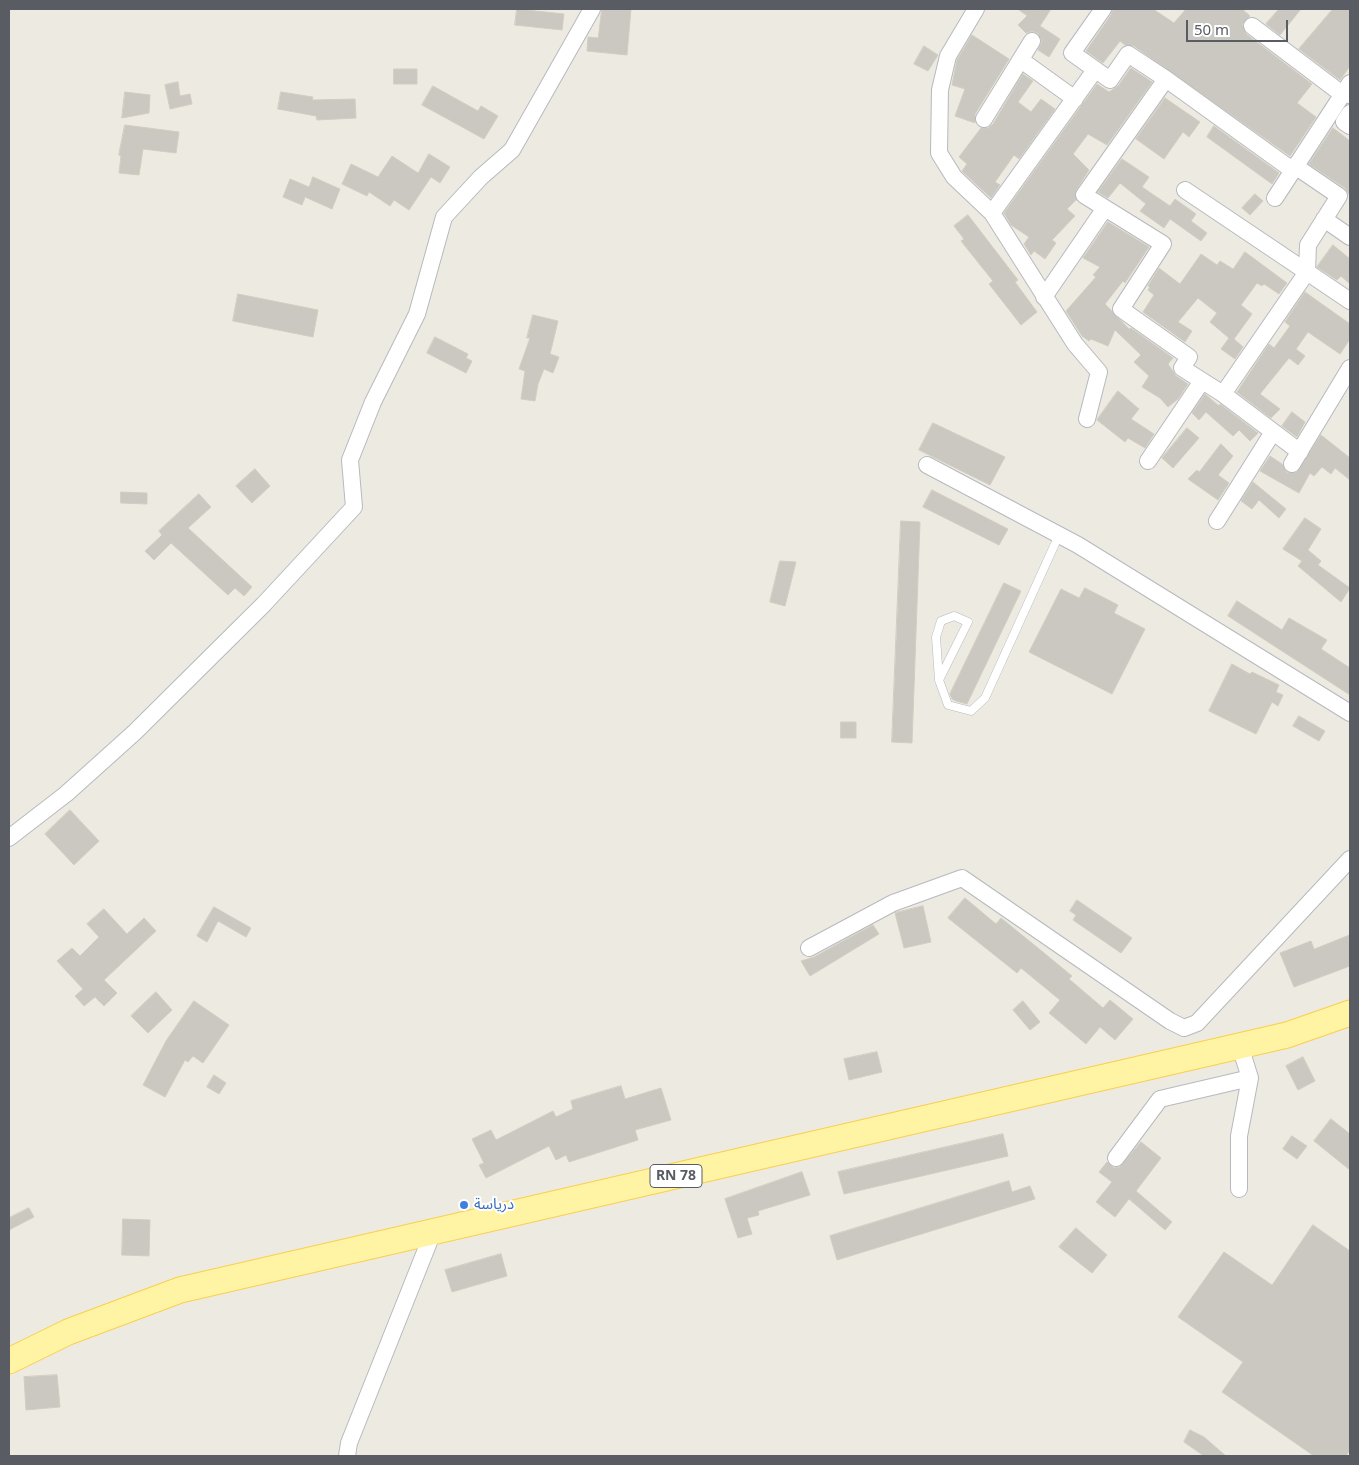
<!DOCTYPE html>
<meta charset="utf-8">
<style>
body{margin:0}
#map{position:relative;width:1359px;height:1465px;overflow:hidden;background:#edebe1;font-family:"Noto Sans",sans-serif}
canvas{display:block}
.frame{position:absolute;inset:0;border:10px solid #595d63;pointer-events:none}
.scale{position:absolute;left:1186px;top:20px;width:102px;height:22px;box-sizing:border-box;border:2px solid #595d63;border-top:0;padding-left:6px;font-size:15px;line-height:18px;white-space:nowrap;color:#595d63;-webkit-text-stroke:4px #fff;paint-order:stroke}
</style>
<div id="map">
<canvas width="1359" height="1465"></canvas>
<div class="frame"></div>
<div class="scale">50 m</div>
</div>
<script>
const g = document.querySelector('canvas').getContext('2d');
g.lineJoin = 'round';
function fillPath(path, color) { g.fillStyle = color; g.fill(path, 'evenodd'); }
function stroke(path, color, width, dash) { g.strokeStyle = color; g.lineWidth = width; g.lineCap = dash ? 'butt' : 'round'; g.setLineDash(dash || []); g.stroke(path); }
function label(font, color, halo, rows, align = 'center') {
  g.font = font + ' "Noto Sans","Noto Sans Arabic",sans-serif'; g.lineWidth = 4; g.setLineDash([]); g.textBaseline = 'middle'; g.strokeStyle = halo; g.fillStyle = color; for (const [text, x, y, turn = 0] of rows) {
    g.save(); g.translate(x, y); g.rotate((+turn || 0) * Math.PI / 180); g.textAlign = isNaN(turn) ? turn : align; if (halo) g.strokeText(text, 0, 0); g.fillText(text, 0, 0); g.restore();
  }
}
const building = new Path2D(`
 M517,9L564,14L562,30L515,25Z
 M602,9H631L627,55L587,51L588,37L598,38Z
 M1018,9H1051L1040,26L1060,39L1049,57L1038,50L1042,41L1038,33L1032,31L1026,33L1018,25L1027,16Z
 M1113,9H1153L1174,23L1186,9H1242L1250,16L1242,24L1246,34L1312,84L1297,103L1316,117L1290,156L1134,46L1125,45L1120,41L1103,63L1086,51L1111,15Z
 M1279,9H1301L1280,35L1266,24Z
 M1333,9H1350V66L1340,80L1299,49Z
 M972,35L1009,59L975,114V123L955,116L965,89L952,85L957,60Z
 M924,46L938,55L928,71L914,64Z
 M1131,68L1152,82L1107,145L1088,134L1073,154L1089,170L1076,190V200L1067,209L1075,216L1052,240L1056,243L1045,259L1034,251L1031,255L1024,244L1029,237L1011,225L1004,213L1097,84L1109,92L1118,86Z
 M394,69H417V84H394Z
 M1023,74L1033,81L1018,102L1031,112L1041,99L1055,109L1019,159L1014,155L995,182L1000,185L991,198L962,171L967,164L959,157L981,128H988L993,124Z
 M178,82L180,96L190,94L192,104L170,109L165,85Z
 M433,86L478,111L481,106L498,116L484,139L422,105Z
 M125,92L150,95L149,113L122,118Z
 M281,92L313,97L312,100L355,99L356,118L317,120L316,116L278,109Z
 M1165,98L1200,122L1189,137L1183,132L1164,159L1136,139Z
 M125,125L179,132L176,153L143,149L139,175L119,173L121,156L119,155Z
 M1214,126L1279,173L1272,184L1207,137Z
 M1333,128L1350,141V196L1345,188L1309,164Z
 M429,154L450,167L440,183L431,177L409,210L394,200L390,206L369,192L367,196L342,184L351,164L378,177L392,156L418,173Z
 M1122,159L1149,177L1142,187L1170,206L1175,199L1196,214L1191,221L1207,233L1201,241L1170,219L1164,228L1140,211L1146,204L1120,183L1108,198L1098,192Z
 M313,177L340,189L332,209L305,197L302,205L283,197L290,179L309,187Z
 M1255,194L1263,201L1250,215L1242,208Z
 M968,215L1018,280L1015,282L1037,312L1021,325L989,284L993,281L961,241L964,239L954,226Z
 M1108,222L1149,247L1125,283L1123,281L1105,304L1129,329L1131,328L1173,358L1168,364L1176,376L1188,384L1178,399L1168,407L1160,398L1142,387L1149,376L1134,362L1141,355L1115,330L1108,346L1091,339L1089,341L1082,336L1066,311L1096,277L1093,275L1100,267L1083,258Z
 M1333,245L1350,259V284L1341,276L1337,280L1317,267Z
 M1245,252L1287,283L1279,294L1264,284L1262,286L1257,283L1241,305L1252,314L1234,339L1243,347L1235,359L1221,349L1229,338L1210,322L1217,313L1198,298L1178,322L1192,331L1185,342L1143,312L1154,295L1148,290L1150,287L1148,286L1159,268L1180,284L1201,254L1217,265L1220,261L1233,269Z
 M1305,292L1350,324V339L1340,354L1308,332L1296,349L1305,356L1298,365L1289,358L1260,394L1280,409L1271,418L1237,392L1269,344L1274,348L1290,326L1285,322Z
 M238,294L318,310L313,337L233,321Z
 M533,315L558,321L550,354L559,357L553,373L544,369L538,384L535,401L521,399L525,371L519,369L530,338H527Z
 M435,337L468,354L466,358L472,361L466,373L427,353Z
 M1118,391L1139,409L1131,419L1154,434L1145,448L1128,438L1125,442L1097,420Z
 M1205,394L1219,406L1220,404L1258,433L1250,441L1239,430L1233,436L1206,412L1199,420L1192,413Z
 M1292,412L1305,422L1297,437L1282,426Z
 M933,423L1005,457L990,485L919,450Z
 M1187,428L1199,438L1173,468L1162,458Z
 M1321,435L1350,458V480L1335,468L1331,474L1322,467L1314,476L1310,473L1299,493L1260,471L1270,456L1282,464L1287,473L1297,472Z
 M1221,444L1233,456L1218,475L1229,483L1218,500L1188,479L1197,470L1199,472Z
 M255,469L270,486L252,503L236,486Z
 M1253,482L1286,509L1279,518L1259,500L1252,509L1241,501Z
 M932,490L1008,529L999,545L923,507Z
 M121,492L147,493V504L121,503Z
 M199,494L211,507L188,528L252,587L244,596L235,588L228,595L171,543L154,560L145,551L162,535L159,531Z
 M1305,518L1321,529L1308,550L1321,561L1318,565L1350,588L1341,602L1298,566L1302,561L1283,549Z
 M901,521L920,522L912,743L892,742Z
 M780,561L796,562L785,606L770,602Z
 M1004,583L1021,591L967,704L956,701L952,699L950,694Z
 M1085,588L1118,605L1114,613L1145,629L1112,694L1029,652L1061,589L1079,598Z
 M1237,601L1282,630L1289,618L1327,640L1321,649L1350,668V695L1228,616Z
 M1232,664L1250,674L1252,672L1279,685L1276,692L1283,695L1278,706L1272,702L1256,734L1209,711Z
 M1299,716L1325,731L1319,741L1293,726Z
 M841,722H856V738H841Z
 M70,810L99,841L74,865L45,834Z
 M965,898L996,924L1001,918L1038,948L1072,976L1069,979L1103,1008L1110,1000L1133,1019L1115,1040L1100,1027L1086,1044L1049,1013L1060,1000L1021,968L1017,973L948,918Z
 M1077,900L1132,938L1121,953L1073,920L1076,915L1070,911Z
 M923,906L931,942L904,948L895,913Z
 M214,907L251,928L246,937L218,921L207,942L197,936Z
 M104,909L127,934L144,918L156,931L104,980L117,993L104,1006L95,997L84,1006L75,996L83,989L57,961L72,948L80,956L99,937L87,924Z
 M873,925L879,934L810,976L801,961L814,957Z
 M1350,935V966L1294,987L1280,953L1311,941L1314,949Z
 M156,992L172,1010L148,1033L131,1016Z
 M194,1001L229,1025L203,1063L193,1056L188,1062L185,1060L165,1097L143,1085L166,1041Z
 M1023,1001L1040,1022L1030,1030L1013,1010Z
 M877,1052L882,1072L849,1080L844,1059Z
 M1303,1057L1315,1081L1298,1090L1286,1066Z
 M214,1075L226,1083L219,1094L207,1087Z
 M621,1086L625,1099L661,1088L671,1120L635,1130L638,1140L569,1162L566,1155L556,1160L549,1146L486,1178L479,1165L484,1163L472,1139L491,1130L496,1140L553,1111L556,1117L573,1109L571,1101Z
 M1331,1119L1350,1134V1170L1314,1141Z
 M1003,1134L1008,1156L844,1194L838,1172Z
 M1292,1136L1307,1146L1297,1159L1283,1149Z
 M1141,1142L1161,1158L1136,1191L1172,1222L1165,1230L1129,1199L1115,1217L1096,1202L1112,1182L1099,1172L1107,1162L1114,1168L1120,1167Z
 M802,1172L810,1195L758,1211L759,1215L747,1218L752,1234L738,1238L725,1199Z
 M1009,1181L1012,1192L1030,1186L1035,1199L837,1260L830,1236Z
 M29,1208L34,1217L9,1230V1218Z
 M123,1219L150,1220L149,1256L122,1255Z
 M1313,1225L1350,1251V1450L1346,1456H1314L1222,1392L1243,1362L1178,1317L1224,1252L1272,1285Z
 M1076,1228L1107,1255L1092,1273L1059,1247Z
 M501,1254L507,1276L452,1292L445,1270Z
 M57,1375L60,1407L26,1410L24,1377Z
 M1190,1430L1204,1437L1226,1456H1204L1184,1442Z`);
fillPath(building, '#cac8c0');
stroke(building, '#d2cdbf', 1);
const lane = new Path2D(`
 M939,680L936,637L941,621L954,616L968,622L939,680L948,705L971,711L985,698L1059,535`);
const street = new Path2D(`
 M976,9L948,56L940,90L939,153L954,177L992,213L1075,344L1099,372L1087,419
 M1103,9L1072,53L1110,80L1128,54L1166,79L1288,167L1295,166L1339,196L1308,245L1307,272L1350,301
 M1252,26L1342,94L1350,95
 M1021,60L1075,99
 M1166,79L1084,195L1163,244L1121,309L1189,357L1182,368L1223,394L1300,452
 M1350,113L1344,122L1350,126
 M984,119L1032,41
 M1185,190L1307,272L1223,394
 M1275,198L1350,83
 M992,213L1095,70
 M1324,219L1350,237
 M1044,297L1105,208
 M1148,461L1202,381
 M1292,464L1350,368
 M927,465L1078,545L1350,713
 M1217,521L1273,432
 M9,838L66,794L135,732L264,604L354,507L350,460L373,402L417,314L444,217L481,177L512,150L592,9
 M809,948L893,903L962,878L1170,1021L1184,1028L1197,1023L1350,859
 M1116,1158L1160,1099L1250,1078L1240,1046
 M1239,1189V1136L1250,1078
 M347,1456L349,1443L433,1232`);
const primary = new Path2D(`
 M9,1361L68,1332L180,1290L1287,1035L1350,1013`);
stroke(lane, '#b6b9be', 9);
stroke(street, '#b6b9be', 18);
stroke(primary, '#f9cf4e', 27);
stroke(lane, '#fff', 8);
stroke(street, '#fff', 16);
stroke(primary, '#fff3a4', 25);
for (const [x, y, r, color] of [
 [464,1205,5,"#3f7fe0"]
]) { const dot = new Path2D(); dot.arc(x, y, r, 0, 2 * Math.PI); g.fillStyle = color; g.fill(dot); stroke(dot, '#fff', 2); }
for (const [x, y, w] of [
 [676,1176,52]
]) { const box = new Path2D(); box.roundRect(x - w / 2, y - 11.5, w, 23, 4); g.fillStyle = '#fff'; g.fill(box); stroke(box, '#595d63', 1); }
label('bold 14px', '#595d63', null, [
 ["RN 78",676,1176]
]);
label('15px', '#366cbe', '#fff', [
 ["درياسة",474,1205]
], 'left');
</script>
